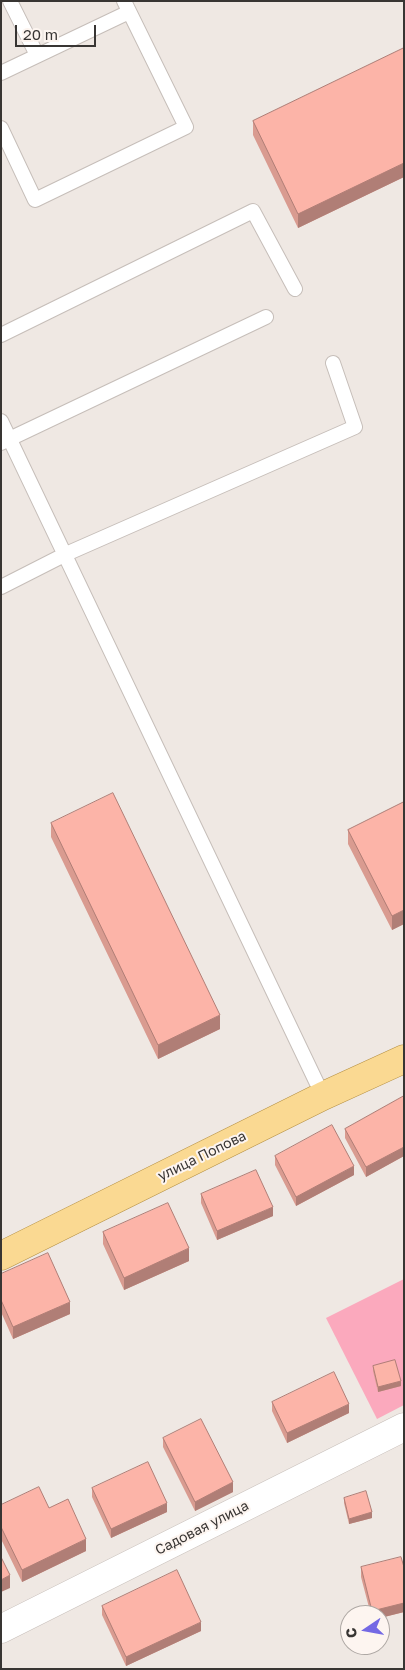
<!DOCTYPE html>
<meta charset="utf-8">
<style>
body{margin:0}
#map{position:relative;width:405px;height:1670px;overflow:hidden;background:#efe8e3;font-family:"Golos Text",sans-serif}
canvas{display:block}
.frame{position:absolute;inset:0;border:2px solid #383533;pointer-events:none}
.north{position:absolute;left:340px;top:1605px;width:50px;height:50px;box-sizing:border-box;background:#fdf5f0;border:1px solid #aea8a4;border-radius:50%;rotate:258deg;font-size:14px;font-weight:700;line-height:20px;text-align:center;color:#383533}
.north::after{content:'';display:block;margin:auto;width:18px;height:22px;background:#7469e4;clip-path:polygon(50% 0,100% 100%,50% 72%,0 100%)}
.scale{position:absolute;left:15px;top:25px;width:81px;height:22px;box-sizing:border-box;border:2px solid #383533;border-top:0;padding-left:6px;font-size:15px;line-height:18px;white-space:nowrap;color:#383533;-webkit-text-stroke:4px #fdf5f0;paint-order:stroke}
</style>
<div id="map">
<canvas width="405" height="1670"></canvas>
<div class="frame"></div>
<div class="north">С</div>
<div class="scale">20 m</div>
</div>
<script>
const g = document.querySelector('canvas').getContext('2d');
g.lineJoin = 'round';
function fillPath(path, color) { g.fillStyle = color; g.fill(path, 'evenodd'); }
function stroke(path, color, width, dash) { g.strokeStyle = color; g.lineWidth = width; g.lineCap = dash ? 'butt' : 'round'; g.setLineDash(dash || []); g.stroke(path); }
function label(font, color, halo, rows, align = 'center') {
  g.font = font + ' "Golos Text",sans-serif'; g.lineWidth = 4; g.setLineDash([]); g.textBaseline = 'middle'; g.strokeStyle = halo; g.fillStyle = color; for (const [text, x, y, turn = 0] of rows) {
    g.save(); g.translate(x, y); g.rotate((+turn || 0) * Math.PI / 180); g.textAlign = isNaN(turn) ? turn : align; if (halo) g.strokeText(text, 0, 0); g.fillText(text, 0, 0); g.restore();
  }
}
fillPath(new Path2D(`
 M404,1279V1405L377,1419L326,1318Z`), '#fba9bd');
const lane = new Path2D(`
 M10,1L37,55
 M1,73L129,12
 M1,128L35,200L186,127L124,1
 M1,335L253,211L295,289
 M1,421L323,1096
 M1,443L266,317
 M1,587L66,554L355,427L333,363`);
const street = new Path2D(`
 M1,1629L404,1427`);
const primary = new Path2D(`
 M1,1256L323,1096L404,1059`);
stroke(lane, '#c6beb9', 16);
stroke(street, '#c6beb9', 29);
stroke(primary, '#b48f42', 29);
stroke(lane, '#fff', 14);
stroke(street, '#fff', 28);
stroke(primary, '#fad992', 28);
fillPath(new Path2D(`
 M404,48V177L298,228L253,135V121Z
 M404,802V924L392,930L348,844V830Z
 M51,823L220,1029L158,1059L51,837Z
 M404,1096V1156L366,1177L345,1138V1129Z
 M275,1156L354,1175L296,1206L275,1165Z
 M201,1194L273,1216L217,1240L201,1203Z
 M103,1232L189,1261L124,1290L103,1244Z
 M1,1274L70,1314L13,1339L1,1312Z
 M373,1366L401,1386L378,1392L373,1371Z
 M272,1402L349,1413L287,1443L272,1411Z
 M163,1438L233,1492L195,1511L163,1447Z
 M92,1488L167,1512L111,1538L92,1497Z
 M344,1498L372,1518L349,1524L344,1503Z
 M1,1505L49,1508L86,1551L22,1582L1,1539Z
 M361,1567H404V1612L380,1618V1615H371L361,1577Z
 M102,1606L201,1631L126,1666L102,1615Z`), '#d99b90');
fillPath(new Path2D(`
 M404,163V177L298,228V214Z
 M404,910V924L392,930V916Z
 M220,1015V1029L158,1059V1045Z
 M404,1147V1156L366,1177V1167Z
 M354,1166V1175L296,1206V1197Z
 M273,1207V1216L217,1240V1231Z
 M189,1248V1261L124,1290V1278Z
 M70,1302V1314L13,1339V1327Z
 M401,1381V1386L378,1392V1387Z
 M349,1404V1413L287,1443V1433Z
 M233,1482V1492L195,1511V1502Z
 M167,1503V1512L111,1538V1529Z
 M372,1512V1518L349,1524V1519Z
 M86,1539V1551L22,1582V1570Z
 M10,1575V1588L1,1592V1580Z
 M404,1603V1612L380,1618V1615H372V1611Z
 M201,1622V1631L126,1666V1657Z`), '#b07e76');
const building = new Path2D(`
 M404,48V163L298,214L253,121Z
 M113,793L220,1015L158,1045L51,823Z
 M404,802V910L392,916L348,830Z
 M404,1096V1147L366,1167L345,1129Z
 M332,1125L354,1166L296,1197L275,1156Z
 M256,1170L273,1207L217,1231L201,1194Z
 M168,1203L189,1248L124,1278L103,1232Z
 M48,1253L70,1302L13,1327L1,1300V1274Z
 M395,1360L401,1381L378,1387L373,1366Z
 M334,1372L349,1404L287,1433L272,1402Z
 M201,1419L233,1482L195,1502L163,1438Z
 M148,1462L167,1503L111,1529L92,1488Z
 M39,1487L49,1508L68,1499L86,1539L22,1570L1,1527V1505Z
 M366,1491L372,1512L349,1519L344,1498Z
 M1,1557L10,1575L1,1580Z
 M401,1557L404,1567V1603L372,1611L361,1567Z
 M177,1570L201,1622L126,1657L102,1606Z`);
fillPath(building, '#fcb4a8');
stroke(building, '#b07e76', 1);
label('14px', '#383533', '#fdf5f0', [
 ["улица Попова",202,1156,-26],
 ["Садовая улица",202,1528,-27]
]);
</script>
